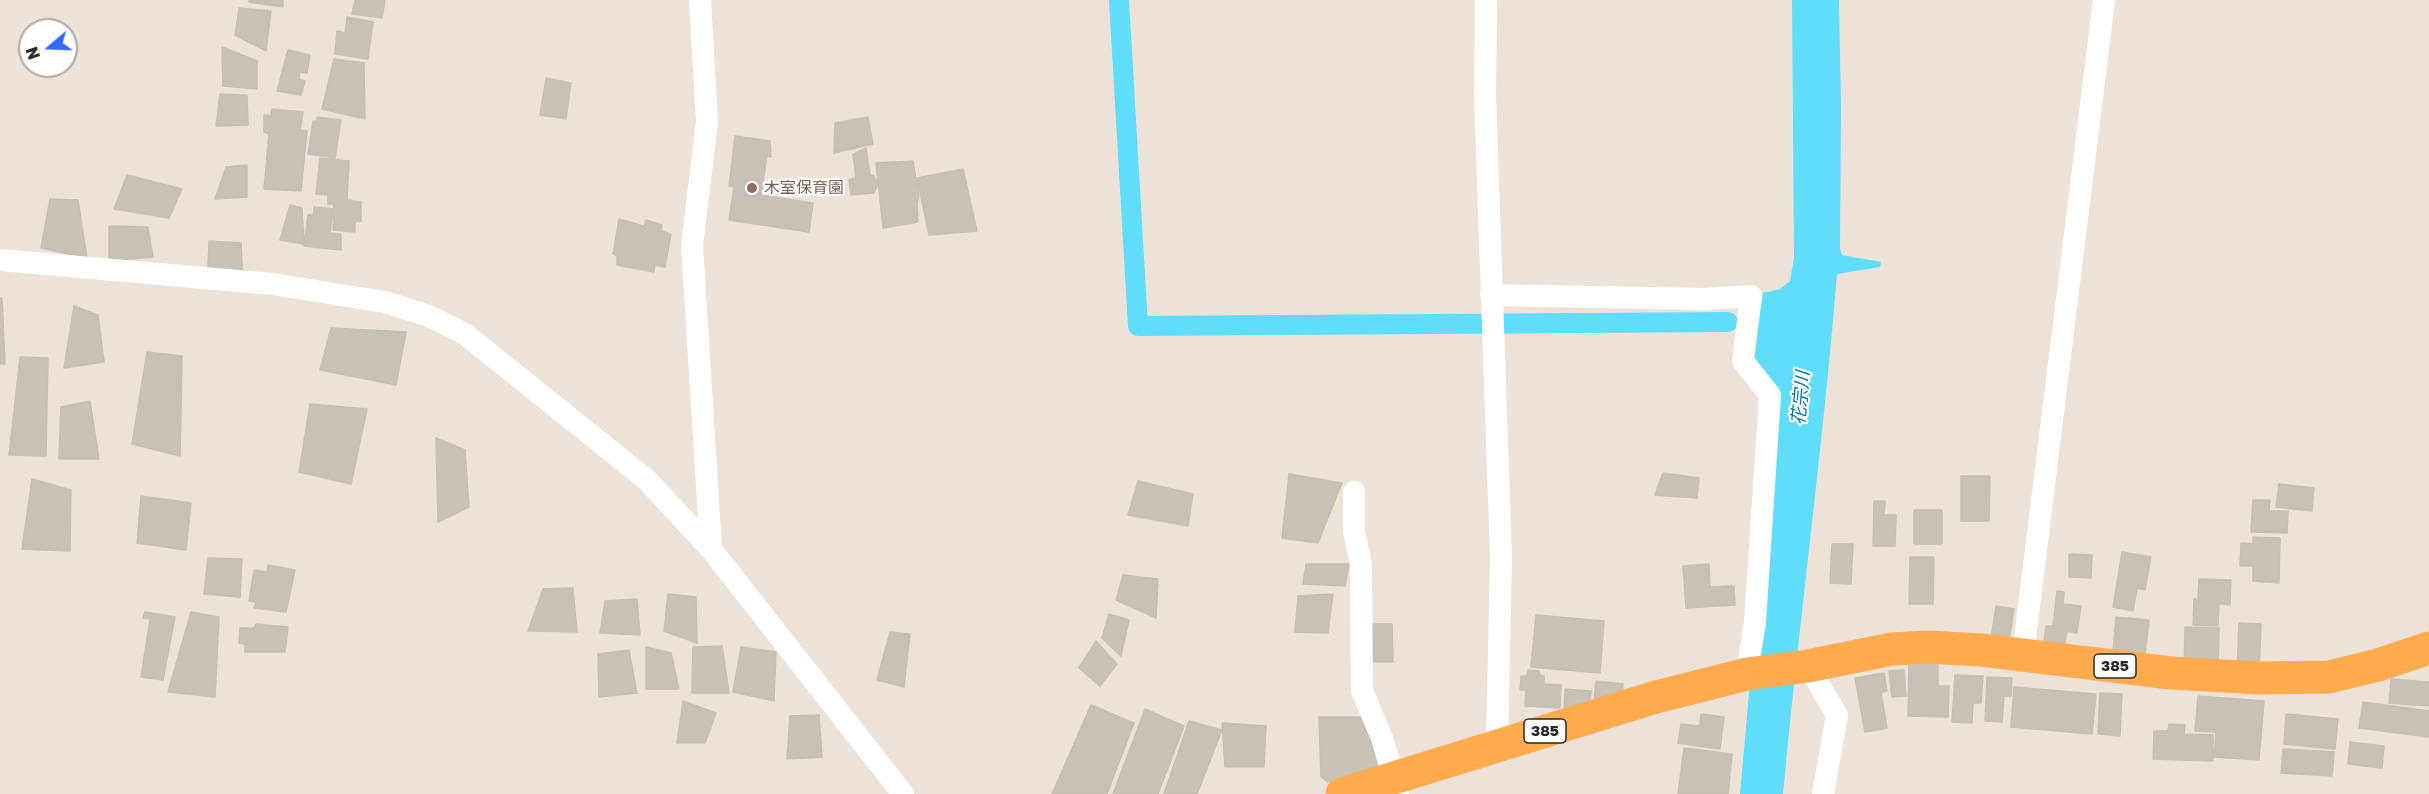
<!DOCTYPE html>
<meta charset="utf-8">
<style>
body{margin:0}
#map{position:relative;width:2429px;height:794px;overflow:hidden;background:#ede2d8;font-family:"Golos Text",sans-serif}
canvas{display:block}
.north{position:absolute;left:18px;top:18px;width:60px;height:60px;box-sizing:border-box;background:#fff;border:2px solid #a9a9a9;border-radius:50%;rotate:251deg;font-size:16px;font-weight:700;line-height:24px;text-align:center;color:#282828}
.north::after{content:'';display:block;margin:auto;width:21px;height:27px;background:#3368ff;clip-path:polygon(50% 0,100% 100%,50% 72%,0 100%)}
</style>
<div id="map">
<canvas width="2429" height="794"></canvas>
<div class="north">N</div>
</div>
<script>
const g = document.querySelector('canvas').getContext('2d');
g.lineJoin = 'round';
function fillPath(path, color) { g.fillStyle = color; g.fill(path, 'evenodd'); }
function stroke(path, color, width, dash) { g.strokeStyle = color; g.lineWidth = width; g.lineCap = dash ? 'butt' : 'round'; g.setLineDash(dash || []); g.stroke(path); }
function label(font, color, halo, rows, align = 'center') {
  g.font = font + ' "Golos Text","Noto Sans JP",sans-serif'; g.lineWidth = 4.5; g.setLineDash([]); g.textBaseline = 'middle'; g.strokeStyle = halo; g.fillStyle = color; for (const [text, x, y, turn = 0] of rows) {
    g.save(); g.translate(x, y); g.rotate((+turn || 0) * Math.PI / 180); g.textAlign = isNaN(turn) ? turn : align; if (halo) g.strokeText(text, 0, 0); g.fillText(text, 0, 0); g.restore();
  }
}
fillPath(new Path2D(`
 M1792,0H1839L1841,108L1840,248L1842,255L1881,262L1880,267L1837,274C1823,448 1799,620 1783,794H1740L1776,392L1751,363L1763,293L1780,289L1790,281L1794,258Z`), '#5fddfb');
stroke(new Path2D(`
 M1119,0L1138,326L1728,322`), '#5fddfb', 20);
const building = new Path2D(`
 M249,0H283V7L249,2Z
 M355,0H385L382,18L352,14Z
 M239,8L271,11L266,51L235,35Z
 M347,17L373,22L368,59L335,54L337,31L345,33Z
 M222,47L257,61V89L223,86Z
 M288,50L310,55L307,73L300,72L299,79L305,81L301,95L277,91Z
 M334,59L364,63L365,119L322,109Z
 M546,78L571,83L566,119L540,115Z
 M220,94L247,95L248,125L216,126Z
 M272,109L303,112L300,130L307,131L301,191L264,189L269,134L264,132V115L271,116Z
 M317,117L341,120L335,158L308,154L313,121H317Z
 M868,117L873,144L834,153L835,123Z
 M735,136L770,141L771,157L767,156L761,195L813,203L809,232L729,220L734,187L729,186Z
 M866,148L870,175L874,176L878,184L874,193L851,195L849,180L856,178L853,154Z
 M320,158L349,161L347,200L361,202V221L355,222V232L333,230L334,204H328V195L316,194Z
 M913,161L919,197L917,203L918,222L883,228L876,163Z
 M247,165V197L215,199L226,167Z
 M963,169L977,231L929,235L917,178Z
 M127,175L182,189L169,218L114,209Z
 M50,199L78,200L87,258L41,248Z
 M290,205L302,208L304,244L280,240Z
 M314,207L333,209L330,233L341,234V250L304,246L308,215L314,214Z
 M619,219L644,226L646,220L662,225L661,231L671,234L665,267L655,265L654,272L617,265V256L613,254Z
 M109,226L148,227L153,257L109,261Z
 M209,241L241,243L243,282L208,267Z
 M0,298H2L5,364H0Z
 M74,306L98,315L104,362L64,368Z
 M331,328L406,332L396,385L320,370Z
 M147,352L182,356L180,456L132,444Z
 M20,357L48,358L46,456L9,455Z
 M90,401L99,459H59L61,407Z
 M310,404L367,409L351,484L299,472Z
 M436,438L465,450L469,507L438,522Z
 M1663,473L1699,478L1697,498L1655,495Z
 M1289,474L1342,483L1318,543L1282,538Z
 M1961,476H1990L1989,521H1961Z
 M32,479L71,490L70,551L22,549Z
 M1138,481L1193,494L1188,526L1128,515Z
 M2279,484L2314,488L2312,511L2276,507Z
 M141,496L191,503L186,550L137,543Z
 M2253,500H2270L2269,511H2288L2287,533L2251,532Z
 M1874,501H1885L1884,515H1896L1895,546H1873Z
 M1914,510H1942V544H1914Z
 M2253,537L2280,538L2279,583L2253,581V566H2240L2241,543L2253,544Z
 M1832,544H1853L1851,584L1830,583Z
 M2122,552L2151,557L2145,590L2137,588L2133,611L2113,607Z
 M2069,554L2092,555L2091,578L2069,577Z
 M1910,557H1934L1933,604H1909Z
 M208,558L242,559L240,597L204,594Z
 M1306,564H1349L1345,586L1303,584Z
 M1709,564L1710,587L1734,586L1735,605L1686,608L1683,566Z
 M268,565L295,570L286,612L254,608L256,602L249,601L254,570L267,572Z
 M1123,575L1158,579L1156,618L1116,600Z
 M2199,579L2231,580L2230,605L2219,604L2218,626L2193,625L2194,599H2198Z
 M573,588L577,632L528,631L543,589Z
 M2057,591L2064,592L2063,604L2081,606L2077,633L2067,631L2065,644L2044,641L2046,626H2053Z
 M668,594L696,597L697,643L664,631Z
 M1333,594L1328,633L1295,632L1298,596Z
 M637,599L640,635L600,633L605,601Z
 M1996,606L2014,609L2009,641L1991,638Z
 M145,612L175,617L163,680L141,677L150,619L143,618Z
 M191,612L219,617L215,697L168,692Z
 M1109,614L1129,620L1121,656L1102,638Z
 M1536,615L1604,621L1600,673L1531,667Z
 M2116,617L2149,620L2145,655L2113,652Z
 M2239,623L2261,624L2259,672L2237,671Z
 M256,624L288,627L285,652H245V644L239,643L240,628H254Z
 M1372,624H1392L1393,662H1373Z
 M2185,627L2219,628L2218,671L2184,669Z
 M890,632L910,634L904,687L877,680Z
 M1096,641L1117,664L1100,686L1079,668Z
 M722,646L729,693H692L693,647Z
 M646,647L671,653L679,689H646Z
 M741,647L776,652L774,701L733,692Z
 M629,650L637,693L599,697L598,654Z
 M1909,662H1938V686H1949L1948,717L1908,716Z
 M1528,670L1539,671L1540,675L1544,676V684L1561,685L1560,708L1525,706L1526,690H1520L1521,676H1527Z
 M1904,670L1906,696L1892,697L1889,671Z
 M1884,673L1887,691L1881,692L1887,728L1865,732L1855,678Z
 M1955,675L1983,676L1981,703H1973L1972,723L1952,722Z
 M1987,677L2012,678L2011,696H2004L2002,722L1985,721Z
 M2391,679L2429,682V706L2389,703Z
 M1596,681L1623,684L1622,704L1594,702Z
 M2014,687L2096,694L2092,734L2011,727Z
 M1565,689L1591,691L1589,714L1564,711Z
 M2100,693L2122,694L2120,736L2098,734Z
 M2198,696L2264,701L2259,760L2214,757L2216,732L2195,731Z
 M683,701L716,713L705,743H677Z
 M2363,702L2429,711V737L2359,728Z
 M1091,705L1134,723L1107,794H1052Z
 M1145,709L1184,726L1158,794H1113Z
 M1701,714L1724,717L1720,749L1678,743L1681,724L1700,726Z
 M2286,714L2338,719L2335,749L2284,744Z
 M819,715L822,757L787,759L790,716Z
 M1319,717H1361L1382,766L1328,782L1321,777Z
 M1189,721L1222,730L1197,794H1164Z
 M1222,723L1266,726L1264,767H1225Z
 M2169,724L2185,725L2184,734L2213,735V761L2153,759L2154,731H2168Z
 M2350,742L2384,746L2382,768L2348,764Z
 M1684,748L1732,754L1728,794H1678Z
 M2283,749L2334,752L2332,776L2281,773Z`);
fillPath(building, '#c7c1b7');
stroke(building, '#c8beb2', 1.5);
stroke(new Path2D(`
 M700,0L707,122L692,245L711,549
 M1486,0L1485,96L1501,556L1497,745
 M0,260L272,284L385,302L429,316L465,334L647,480L711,549L903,794
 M1491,295L1706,299L1751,296L1743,361L1770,395L1755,622L1747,674
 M1354,492V532L1361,564L1362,691L1382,738L1398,794
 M2023,655L2104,0
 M1808,666L1837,715L1823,794`), '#fff', 22);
stroke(new Path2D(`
 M1342,794L1656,697L1747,674L1808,666L1892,649L1928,647L1981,650L2171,673L2259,678L2329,677L2378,665L2429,648`), '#ffab4e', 33);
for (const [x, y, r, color] of [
 [752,188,6,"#8d6e63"]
]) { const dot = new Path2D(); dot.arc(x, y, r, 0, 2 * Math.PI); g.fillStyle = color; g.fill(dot); stroke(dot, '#fff', 2); }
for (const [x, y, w] of [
 [2115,666,42],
 [1545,731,42]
]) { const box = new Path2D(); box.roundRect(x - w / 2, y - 12, w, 24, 4.5); g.fillStyle = '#fff'; g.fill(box); stroke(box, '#282828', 1.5); }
label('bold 15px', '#282828', null, [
 ["385",2115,666],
 ["385",1545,731]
]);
label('16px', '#785e54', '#fff', [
 ["木室保育園",764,188]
], 'left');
label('italic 18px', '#0079a5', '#fff', [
 ["花宗川",1801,398,-85]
]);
</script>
